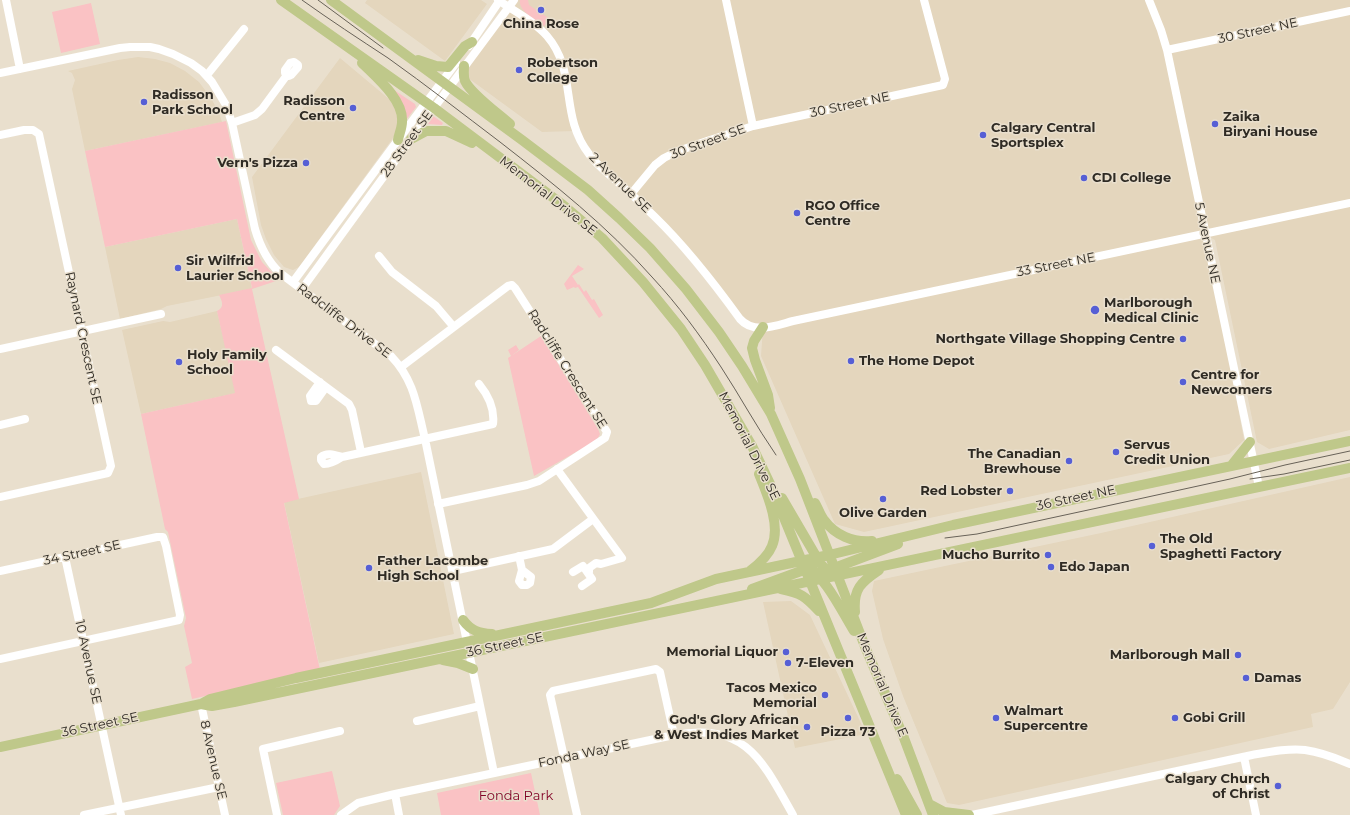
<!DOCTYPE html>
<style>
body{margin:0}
canvas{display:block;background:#e9dfcd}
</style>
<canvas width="1350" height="815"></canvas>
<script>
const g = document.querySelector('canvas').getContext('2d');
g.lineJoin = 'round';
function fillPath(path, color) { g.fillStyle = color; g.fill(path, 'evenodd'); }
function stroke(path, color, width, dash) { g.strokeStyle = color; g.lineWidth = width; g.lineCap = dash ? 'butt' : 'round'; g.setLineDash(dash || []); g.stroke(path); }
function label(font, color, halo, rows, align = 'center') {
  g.font = font + ' Montserrat,sans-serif'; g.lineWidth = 3; g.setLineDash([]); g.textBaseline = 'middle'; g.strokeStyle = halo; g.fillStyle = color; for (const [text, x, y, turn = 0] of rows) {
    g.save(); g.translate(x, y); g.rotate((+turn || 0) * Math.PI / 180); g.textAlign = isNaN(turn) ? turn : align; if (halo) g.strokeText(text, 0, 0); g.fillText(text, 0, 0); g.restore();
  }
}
fillPath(new Path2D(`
 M367,0H481L487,4L445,61L365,3Z
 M514,0H1350V430L1269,449L1257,442L1215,240L1206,235L1244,440L1229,454L864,532L835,524L761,356L763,328L752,327L702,269L598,164L575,131L542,132L464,75Z
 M138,57L155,59L170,63L185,71L199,82L211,98L219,113L222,122L85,151L72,89L75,80L72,73L68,71L118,60Z
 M340,58L389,99L396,110L398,116V131L299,267L293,270L284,267L274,255L266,239L261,225L252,177Z
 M237,219L252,289L167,306L161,309L120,319L105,247Z
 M217,311L236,393L141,414L122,330L163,321L170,322Z
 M421,472L454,634L319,663L284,502Z
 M1350,477V682L1333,709L1311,714L1313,727L959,805L947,803L903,696L883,639L872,591L874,581L1101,533Z
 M791,601L810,615L866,734L795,748L763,602Z`), '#e4d6bd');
fillPath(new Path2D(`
 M520,0H528L529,5L550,19L544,26C536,20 518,11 520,0Z
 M91,3L100,44L61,53L52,12Z
 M391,88L415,104L416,107L406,120Z
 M433,116L443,123L442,125L428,124Z
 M226,121L251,240L262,262L279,280L252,289L299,499L284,503L320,670L192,699L185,667L192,663L184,626L186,618L168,532L165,529L141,414L235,393L217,311C225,307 222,301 219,295L252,288L237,219L105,247L85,151Z
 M578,265L584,269L572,276L578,285L579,284L584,292L586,290L592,300L594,299L603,315L599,318L578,287L575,288L574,287L567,290L564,284Z
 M541,336L598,429L600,434L597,440L534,476L508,358Z
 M516,345L519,350L511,356L508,350Z
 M332,771L340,806L334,815H283L276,783Z
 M531,773L540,815H441L437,793Z`), '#fac2c4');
stroke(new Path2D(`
 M6,0L20,69
 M498,0C514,11 534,21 547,36C578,72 559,116 589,154C595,163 604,170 612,177C627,190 641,203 655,217C687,248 714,283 740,319C754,335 777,325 793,321L1350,203
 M726,0L753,126
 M1149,0L1161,30L1167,50L1259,487
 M469,46L500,0
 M1167,50L1350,11
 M294,62L298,65V67L291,75L289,76L285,73V70L290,63Z
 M0,73L120,48L130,47H150L159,49L173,54L191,63L202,71L212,82L226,105L232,123L255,229C260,246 267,261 280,273L391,356C415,381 417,407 425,439L494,773
 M207,75L244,29
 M232,123L255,115L262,109L287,75
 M0,135L24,130H33L39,134L111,466L108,473L0,497
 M631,194L655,165L664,158L678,151L707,141L753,126L943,85L945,79L924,0
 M379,256L392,272L436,306L453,326
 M293,282L392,148L456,63
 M302,289L411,139L514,0
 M0,349L161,314
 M276,350L349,404L352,410L361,452
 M401,367L496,295L508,286L512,285L515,288L607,432L605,438L539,481L527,485L438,504
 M320,382L310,396L311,401H316L326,387
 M0,425L25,419
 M342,457C335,455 327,452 321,457V460L324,464C331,464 336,461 342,457L493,424C495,408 488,395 479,384
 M557,469L622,558L601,564L596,563L589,568V572
 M519,556L522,570L519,581L522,585H527L530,583L531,577L522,570
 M65,557L121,815
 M0,571L157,537H163L166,546L180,615L179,620L0,659
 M453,571L553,549L593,519
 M573,572L583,566L592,579L582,586
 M201,704L225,815
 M417,721L480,706
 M1244,757L1256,815
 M395,794L399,815
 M84,815L219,787
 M277,815L263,749L340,731
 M341,815L358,803L395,794L674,735C746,722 762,760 793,815
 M577,815L550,695L553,691L656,669L660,672L674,735
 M972,815L1252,755C1269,752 1288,748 1305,750C1321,752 1336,758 1350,764`), '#fff', 8);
stroke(new Path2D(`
 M281,0L434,108L563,205L602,238L643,282L681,329L705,365L752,446L771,486L906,815
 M331,0L522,140L588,190L619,218L650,248L686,289L719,332L742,366L771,414L800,479L866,649L904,738L933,815
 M418,60L436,66L448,67L465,46L472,42
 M362,63C376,77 404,100 402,122C402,128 399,134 398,140
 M464,66C464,71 463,76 465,81C471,94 499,114 510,124
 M411,139L426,131H446L472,143
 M763,327L754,341L752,348L755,360L768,395L770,408
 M1231,466L1250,442
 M782,498L820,563L827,571L838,576
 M815,503C818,508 820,515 824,520C835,535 853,543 872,541
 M802,561C826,578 839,606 854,631
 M829,570L898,544
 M750,571C759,564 768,556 772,546C781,525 767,494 759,474
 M752,589L812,567
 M781,589C801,593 805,596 819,611
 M855,612C853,589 861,582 879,570
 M463,620C471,631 479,633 492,634
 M443,660L458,663L473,669
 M201,704L212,706L234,702C606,624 978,547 1350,468
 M0,747L201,704L210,699L296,678L651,603L716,579L829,555L953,525L1350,441
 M897,779L917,815
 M929,804L944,812L969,815`), '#bfc88a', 10);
stroke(new Path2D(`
 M302,0C330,20 359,39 388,58C426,85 463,114 500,142C554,184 607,226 652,277C678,305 700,335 721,367C740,396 756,426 776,455
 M318,0L383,48
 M1250,479L1284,474L1350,460
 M945,538L977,534L1102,507L1230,479L1285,465L1350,451`), '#686258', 1);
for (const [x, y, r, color] of [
 [541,10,4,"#565fd5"],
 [519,70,4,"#565fd5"],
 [144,102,4,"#565fd5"],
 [353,108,4,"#565fd5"],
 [1215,124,4,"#565fd5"],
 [983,135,4,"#565fd5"],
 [306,163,4,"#565fd5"],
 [1084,178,4,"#565fd5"],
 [797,213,4,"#565fd5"],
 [178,268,4,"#565fd5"],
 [1095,310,5,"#565fd5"],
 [1183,339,4,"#565fd5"],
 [851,361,4,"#565fd5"],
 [179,362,4,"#565fd5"],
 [1183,382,4,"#565fd5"],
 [1116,452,4,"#565fd5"],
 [1069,461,4,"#565fd5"],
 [1010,491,4,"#565fd5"],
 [883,499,4,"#565fd5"],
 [1152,546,4,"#565fd5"],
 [1048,555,4,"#565fd5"],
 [1051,567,4,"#565fd5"],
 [369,568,4,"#565fd5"],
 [786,652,4,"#565fd5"],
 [1238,655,4,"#565fd5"],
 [788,663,4,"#565fd5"],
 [1246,678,4,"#565fd5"],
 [825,695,4,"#565fd5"],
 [848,718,4,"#565fd5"],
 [996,718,4,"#565fd5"],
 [1175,718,4,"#565fd5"],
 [807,727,4,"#565fd5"],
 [1278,786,4,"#565fd5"]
]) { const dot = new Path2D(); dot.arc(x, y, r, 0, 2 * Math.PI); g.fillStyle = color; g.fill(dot); stroke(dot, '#e9dfcd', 1.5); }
label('bold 13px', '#2f2b24', '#e9dfcd', [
 ["China Rose",541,24,"center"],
 ["Robertson",527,63],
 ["College",527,78],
 ["Radisson",152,95],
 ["Park School",152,110],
 ["Radisson",345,101,"right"],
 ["Centre",345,116,"right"],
 ["Zaika",1223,117],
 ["Biryani House",1223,132],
 ["Calgary Central",991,128],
 ["Sportsplex",991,143],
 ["Vern's Pizza",298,163,"right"],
 ["CDI College",1092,178],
 ["RGO Office",805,206],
 ["Centre",805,221],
 ["Sir Wilfrid",186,261],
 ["Laurier School",186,276],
 ["Marlborough",1104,303],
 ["Medical Clinic",1104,318],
 ["Northgate Village Shopping Centre",1175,339,"right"],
 ["Holy Family",187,355],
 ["School",187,370],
 ["The Home Depot",859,361],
 ["Centre for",1191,375],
 ["Newcomers",1191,390],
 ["Servus",1124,445],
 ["Credit Union",1124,460],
 ["The Canadian",1061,454,"right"],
 ["Brewhouse",1061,469,"right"],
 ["Red Lobster",1002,491,"right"],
 ["Olive Garden",883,513,"center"],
 ["The Old",1160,539],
 ["Spaghetti Factory",1160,554],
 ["Mucho Burrito",1040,555,"right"],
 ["Father Lacombe",377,561],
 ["High School",377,576],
 ["Edo Japan",1059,567],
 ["Memorial Liquor",778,652,"right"],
 ["Marlborough Mall",1230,655,"right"],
 ["7-Eleven",796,663],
 ["Damas",1254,678],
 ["Tacos Mexico",817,688,"right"],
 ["Memorial",817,703,"right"],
 ["Walmart",1004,711],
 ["Supercentre",1004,726],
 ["Gobi Grill",1183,718],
 ["God's Glory African",799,720,"right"],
 ["& West Indies Market",799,735,"right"],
 ["Pizza 73",848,732,"center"],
 ["Calgary Church",1270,779,"right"],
 ["of Christ",1270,794,"right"]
], 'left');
label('13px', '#2f2b24', '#e9dfcd', [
 ["30 Street NE",1258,31,-12],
 ["30 Street NE",850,105,-12],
 ["30 Street SE",708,142,-20],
 ["28 Street SE",407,144,-54],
 ["2 Avenue SE",620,183,44],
 ["Memorial Drive SE",548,196,38],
 ["5 Avenue NE",1207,243,78],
 ["33 Street NE",1056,265,-11],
 ["Radcliffe Drive SE",344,321,37],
 ["Raynard Crescent SE",83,338,78],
 ["Radcliffe Crescent SE",567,369,58],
 ["Memorial Drive SE",749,446,63],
 ["36 Street NE",1076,498,-12],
 ["34 Street SE",82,553,-12],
 ["36 Street SE",505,645,-12],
 ["10 Avenue SE",88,662,78],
 ["Memorial Drive E",882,685,67],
 ["36 Street SE",100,725,-12],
 ["Fonda Way SE",584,754,-12],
 ["8 Avenue SE",213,760,77]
]);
label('13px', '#830327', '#e9dfcd', [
 ["Fonda Park",516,796]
]);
</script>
